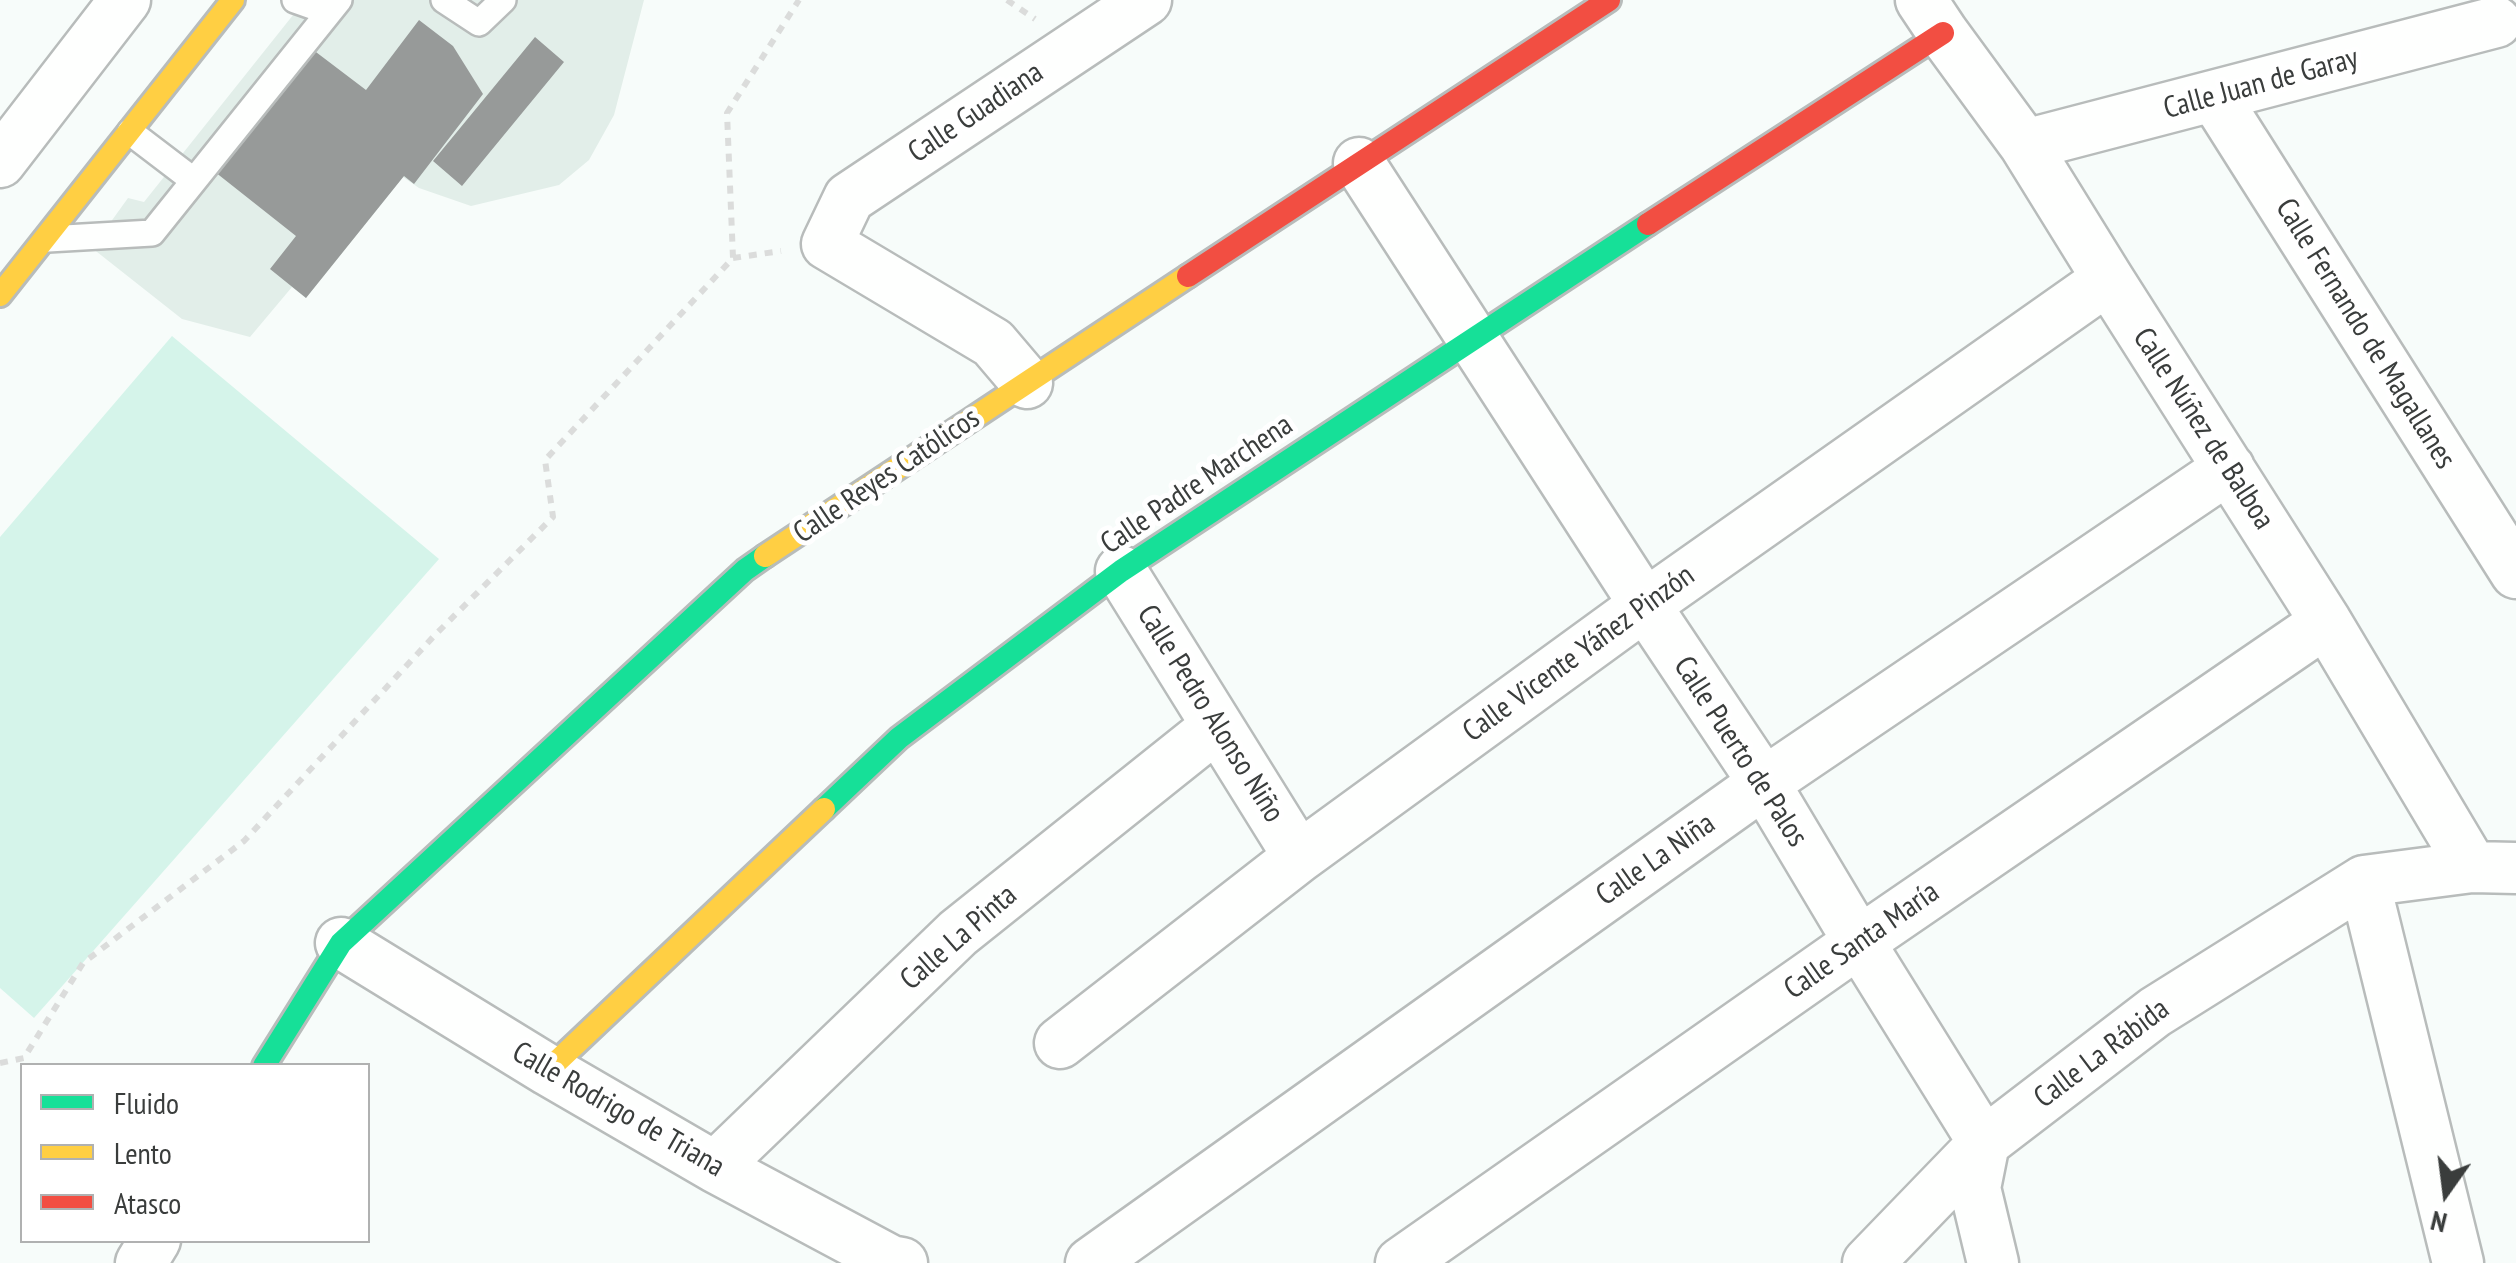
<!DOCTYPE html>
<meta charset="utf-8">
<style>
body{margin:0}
#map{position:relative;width:2516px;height:1263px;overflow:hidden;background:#f7fcfa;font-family:"PT Sans Narrow",sans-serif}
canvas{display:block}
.legend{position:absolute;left:20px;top:1063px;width:350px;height:180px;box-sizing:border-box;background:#fff;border:2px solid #b0b1b1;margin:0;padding:12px 18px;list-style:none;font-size:30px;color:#3a3d3c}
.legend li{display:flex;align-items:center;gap:20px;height:50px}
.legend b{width:50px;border:2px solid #b0b1b1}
.north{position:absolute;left:2396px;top:1143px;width:100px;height:100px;-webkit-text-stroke:8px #fff;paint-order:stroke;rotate:194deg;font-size:28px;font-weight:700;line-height:40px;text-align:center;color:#3a3d3c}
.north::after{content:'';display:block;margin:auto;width:35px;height:45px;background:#3a3d3c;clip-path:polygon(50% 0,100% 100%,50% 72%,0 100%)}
</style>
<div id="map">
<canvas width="2516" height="1263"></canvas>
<ul class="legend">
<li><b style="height:12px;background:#16e098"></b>Fluido</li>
<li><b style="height:12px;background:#ffcf43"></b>Lento</li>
<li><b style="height:12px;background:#f24e42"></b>Atasco</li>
</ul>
<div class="north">N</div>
</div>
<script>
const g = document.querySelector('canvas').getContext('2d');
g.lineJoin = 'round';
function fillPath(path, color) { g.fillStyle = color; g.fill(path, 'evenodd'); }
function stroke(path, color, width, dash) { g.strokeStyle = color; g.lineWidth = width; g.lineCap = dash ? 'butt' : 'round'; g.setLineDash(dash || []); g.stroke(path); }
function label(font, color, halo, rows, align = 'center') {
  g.font = font + ' "PT Sans Narrow",sans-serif'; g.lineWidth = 10; g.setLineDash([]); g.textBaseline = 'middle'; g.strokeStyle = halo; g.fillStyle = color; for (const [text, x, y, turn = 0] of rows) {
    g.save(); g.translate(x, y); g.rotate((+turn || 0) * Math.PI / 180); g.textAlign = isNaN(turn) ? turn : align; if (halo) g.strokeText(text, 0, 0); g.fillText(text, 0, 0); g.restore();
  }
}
fillPath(new Path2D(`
 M305,0H644L614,115L589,160L559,185L471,206L419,188L403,177L306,298L292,287L250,337L182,319L92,248L128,198L144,202Z`), '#e2eee9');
fillPath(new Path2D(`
 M172,336L439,559L34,1018L0,988V537Z`), '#d5f4ea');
fillPath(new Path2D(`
 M419,20L453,46L483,94L414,184L404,176L306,298L270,269L296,236L210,168L308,46L366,90Z
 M535,37L564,62L462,186L433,161Z`), '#979a99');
const lane = new Path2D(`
 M295,0L329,12
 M444,0L479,23L503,0
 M130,132L193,180
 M48,239L152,233L339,0`);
const street = new Path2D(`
 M1921,0L1943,33L2025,145L2108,279L2326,622L2472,867
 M2214,96L2516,573
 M2025,145L2496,22
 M0,162L125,0
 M1359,163L1645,605L1764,783L1859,942L1984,1143L1975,1188L1993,1263
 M1027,383L993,343L827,244L849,198L1146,0
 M1121,571L1299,857
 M2364,881L2458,1263
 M341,943L548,1070L715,1167L891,1261L902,1263
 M1060,1043L1299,857L1645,605L2108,279
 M715,1167L958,933L1217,726
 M141,1263L155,1240
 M1091,1263L1764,783L2229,468
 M1401,1263L1859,942L2326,622
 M1868,1263L1984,1143L2155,1012L2364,881L2472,867L2516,868`);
const fast = new Path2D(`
 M824,809L899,738L1121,571L1648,224
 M264,1066L341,943L745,570L765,556`);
const slow = new Path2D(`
 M0,295L233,0
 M765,556L1188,276
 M548,1070L824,809`);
const jam = new Path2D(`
 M1648,224L1943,33
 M1188,276L1609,0`);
stroke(lane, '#b8bcbb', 30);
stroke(street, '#b8bcbb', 55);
stroke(fast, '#b8bcbb', 28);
stroke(slow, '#b8bcbb', 28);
stroke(jam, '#b8bcbb', 28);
stroke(new Path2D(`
 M1007,0L1035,19
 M733,258L781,251
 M0,1063L24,1058L83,963L244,841L434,636L553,517L545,460L733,258L727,113L799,0`), '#dbdcdb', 6, [8, 8]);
stroke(lane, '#fefffe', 25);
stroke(street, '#fefffe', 50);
stroke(fast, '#16e098', 22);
stroke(slow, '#ffcf43', 22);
stroke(jam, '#f24e42', 22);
label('30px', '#3a3d3c', '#fff', [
 ["Calle Juan de Garay",2261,84,-15],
 ["Calle Guadiana",976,113,-34],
 ["Calle Fernando de Magallanes",2365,334,58],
 ["Calle Núñez de Balboa",2203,429,57],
 ["Calle Reyes Católicos",887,476,-34],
 ["Calle Padre Marchena",1197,485,-34],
 ["Calle Vicente Yáñez Pinzón",1579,654,-36],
 ["Calle Pedro Alonso Niño",1210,714,58],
 ["Calle Puerto de Palos",1740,752,57],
 ["Calle La Niña",1656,860,-35],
 ["Calle La Pinta",959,938,-41],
 ["Calle Santa María",1862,941,-35],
 ["Calle La Rábida",2102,1054,-37],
 ["Calle Rodrigo de Triana",618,1110,30]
]);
</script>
